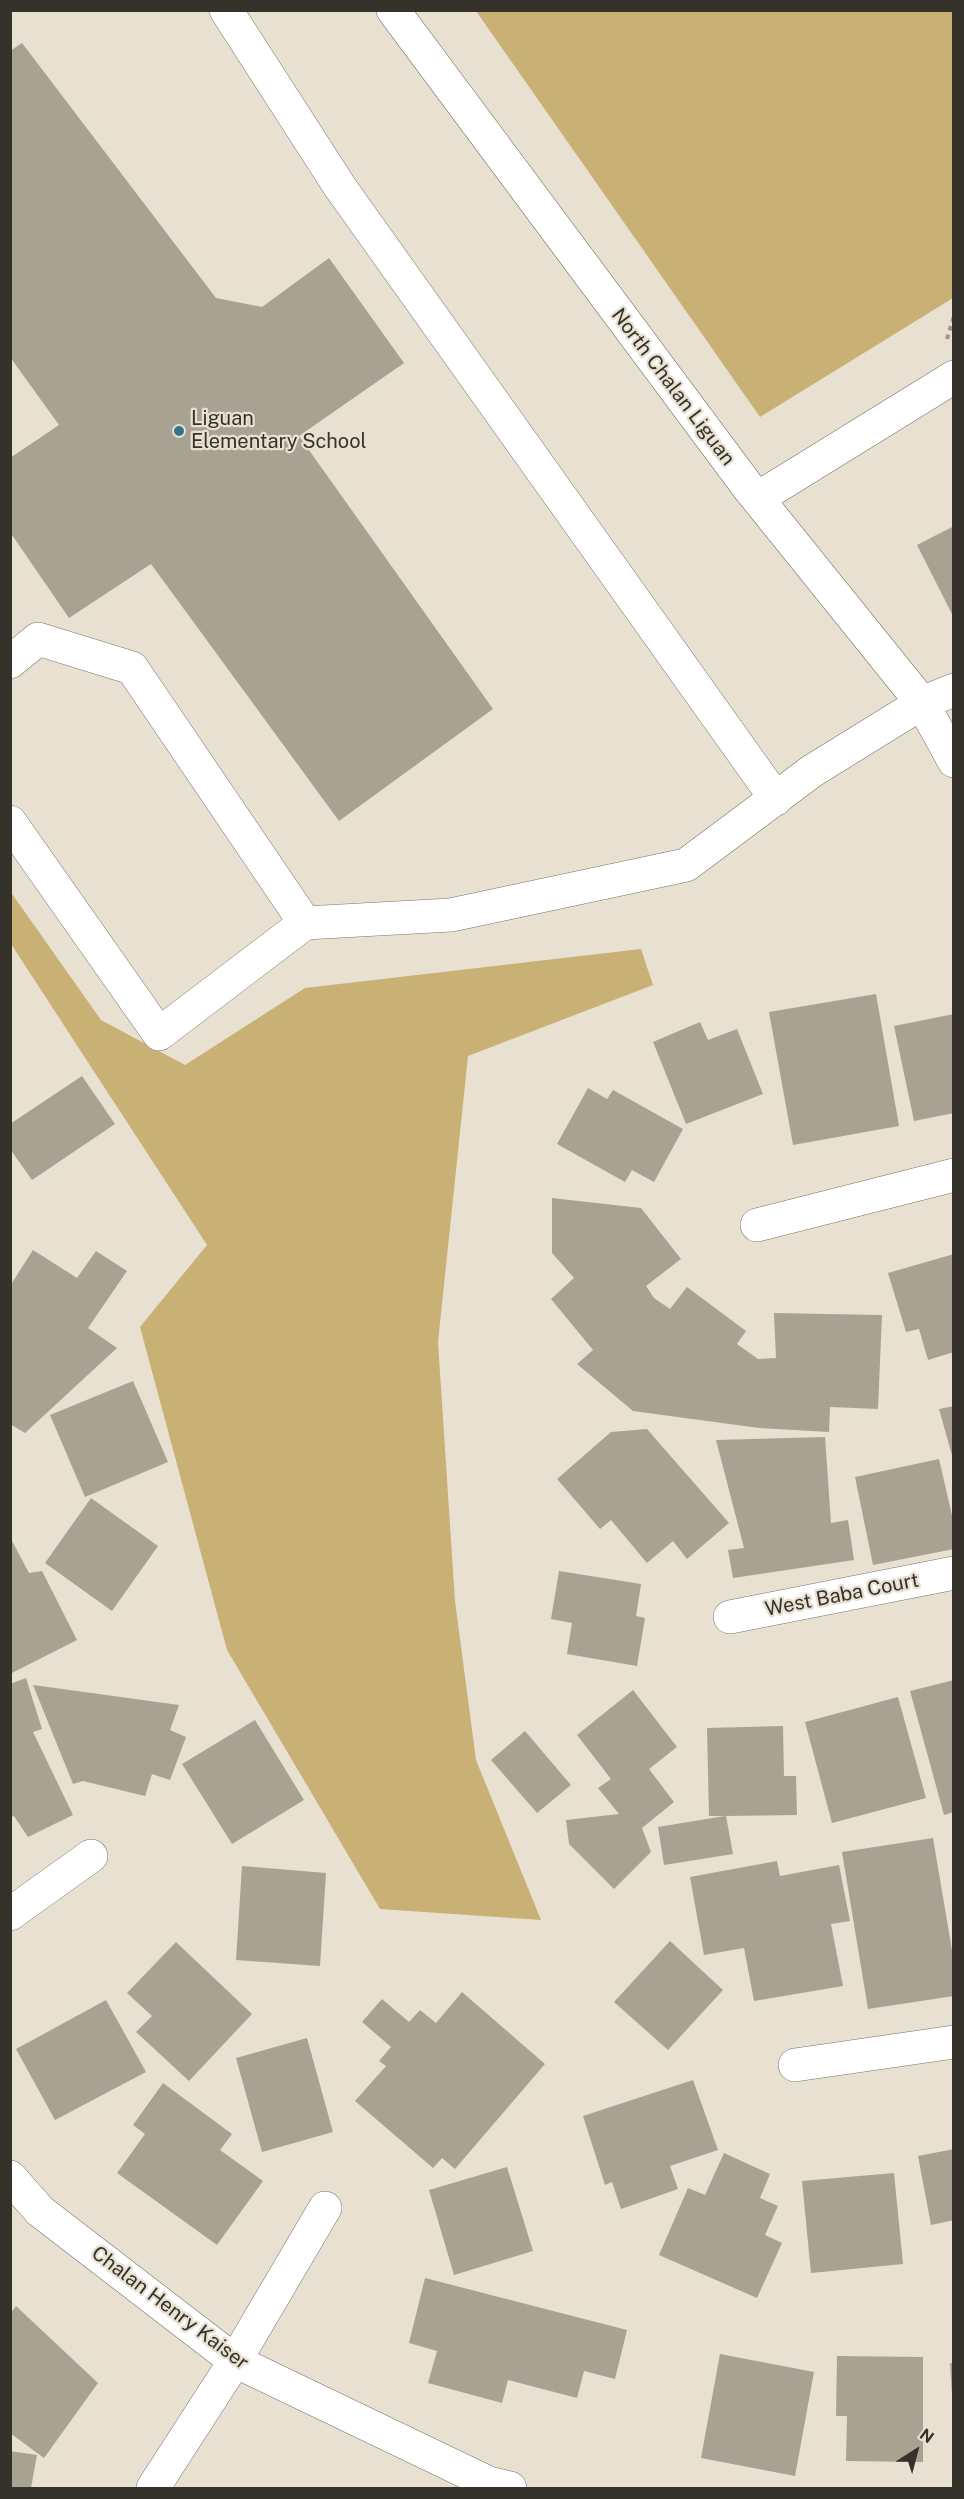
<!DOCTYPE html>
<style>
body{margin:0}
#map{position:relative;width:964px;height:2499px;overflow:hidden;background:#e8e1d2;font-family:"Public Sans",sans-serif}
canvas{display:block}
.frame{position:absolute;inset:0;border:12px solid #34322b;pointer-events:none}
.north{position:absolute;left:886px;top:2421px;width:60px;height:60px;-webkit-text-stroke:4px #e8e1d2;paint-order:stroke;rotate:36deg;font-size:16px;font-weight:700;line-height:24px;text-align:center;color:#34322b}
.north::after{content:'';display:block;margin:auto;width:21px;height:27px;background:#34322b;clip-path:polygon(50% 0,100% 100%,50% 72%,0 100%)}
</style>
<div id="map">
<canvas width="964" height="2499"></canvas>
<div class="frame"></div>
<div class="north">N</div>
</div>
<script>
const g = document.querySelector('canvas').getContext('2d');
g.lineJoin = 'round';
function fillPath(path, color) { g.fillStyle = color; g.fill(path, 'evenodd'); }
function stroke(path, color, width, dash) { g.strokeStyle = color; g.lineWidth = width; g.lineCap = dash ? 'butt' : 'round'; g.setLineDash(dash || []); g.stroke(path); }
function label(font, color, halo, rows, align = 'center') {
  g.font = font + ' "Public Sans",sans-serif'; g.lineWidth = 4.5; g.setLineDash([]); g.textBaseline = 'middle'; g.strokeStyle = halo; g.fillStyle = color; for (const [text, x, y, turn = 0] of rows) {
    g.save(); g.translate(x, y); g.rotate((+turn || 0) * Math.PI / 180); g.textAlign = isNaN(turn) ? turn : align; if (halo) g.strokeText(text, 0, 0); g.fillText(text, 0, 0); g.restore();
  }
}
fillPath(new Path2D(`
 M476,11H953V298L760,417Z
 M10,891L101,1020L185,1065L305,988L641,949L653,985L468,1056L438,1342L455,1601L476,1760L541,1920L380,1909L227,1650L140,1327L207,1245L11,944Z`), '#c9b075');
fillPath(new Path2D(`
 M22,43L216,298L262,307L329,258L404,363L299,436L493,709L339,821L151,564L69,618L10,532V458L59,425L10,357V51Z
 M954,526V613L952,614L917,545Z
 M876,994L899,1126L793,1145L769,1012Z
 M954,1014V1113L914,1121L894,1026Z
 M700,1022L708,1040L737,1029L763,1094L686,1124L653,1042Z
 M82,1076L115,1124L32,1180L10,1149V1124Z
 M588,1088L607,1099L613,1090L683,1129L654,1182L632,1170L625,1182L557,1144Z
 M552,1198L641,1208L681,1259L646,1286L654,1298L670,1309L687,1287L746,1331L737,1344L758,1359L776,1358L774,1313L882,1315L878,1409L830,1407L829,1432L759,1428L633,1411L577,1364L593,1350L551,1299L574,1278L552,1253Z
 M33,1250L77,1278L96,1251L127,1271L88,1328L117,1348L25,1433L10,1424V1286Z
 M954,1254V1352L928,1360L919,1329L906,1332L888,1273Z
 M133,1381L168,1462L85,1497L50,1415Z
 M954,1406V1459H953L939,1409Z
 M647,1429L729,1523L687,1559L673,1541L647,1563L611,1520L600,1529L557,1479L611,1432Z
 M825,1437L831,1523L848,1520L854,1560L733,1578L728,1550L744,1548L716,1440Z
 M939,1459L954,1524V1549L873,1565L855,1477Z
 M91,1498L158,1546L112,1611L45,1563Z
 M10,1537L29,1573L42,1571L77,1640L10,1674Z
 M559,1571L641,1584L636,1616L645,1618L637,1666L567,1654L572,1623L551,1619Z
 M26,1678L42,1729L33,1732L73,1815L28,1837L14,1816L10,1818V1684Z
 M954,1680V1812L944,1815L910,1691Z
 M33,1685L179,1705L170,1730L186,1737L170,1780L152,1774L145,1796L83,1781L73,1784Z
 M633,1690L677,1747L649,1769L674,1802L642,1828L651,1852L614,1889L569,1844L566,1820L619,1814L598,1788L611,1779L577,1735Z
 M898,1697L926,1798L832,1823L805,1722Z
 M255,1720L304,1800L232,1844L182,1764Z
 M783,1726L784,1776H796L797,1815L726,1816L733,1854L664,1865L658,1827L725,1816H709L707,1728Z
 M525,1731L571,1785L537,1813L491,1760Z
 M933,1838L954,1962V1996L868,2009L842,1852Z
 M777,1861L780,1876L839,1865L850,1921L831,1924L843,1986L754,2001L744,1948L704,1955L690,1877Z
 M242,1866L326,1873L320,1966L236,1960Z
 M670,1941L723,1990L668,2050L614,2002Z
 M176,1942L252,2014L189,2081L136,2032L152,2016L127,1993Z
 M462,1992L545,2064L455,2169L442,2158L433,2168L355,2101L386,2066L379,2061L391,2047L362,2022L382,1999L409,2022L420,2010L436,2023Z
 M106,2000L146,2072L55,2120L16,2049Z
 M307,2038L333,2132L262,2152L236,2058Z
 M693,2080L718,2150L670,2166L678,2189L621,2209L612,2182L605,2185L583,2116Z
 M163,2083L232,2134L220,2150L263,2181L217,2245L117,2173L145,2134L133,2125Z
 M954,2149V2220L931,2225L918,2156Z
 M724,2153L770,2174L760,2198L778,2206L765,2235L782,2243L757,2298L659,2255L688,2188L705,2195Z
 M507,2167L533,2251L454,2275L429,2190Z
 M894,2173L903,2264L811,2273L802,2181Z
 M425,2278L627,2330L615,2379L584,2371L577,2398L508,2380L502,2403L428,2383L437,2351L409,2343Z
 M16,2306L98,2383L44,2458L10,2433V2314Z
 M720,2354L814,2372L795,2476L701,2458Z
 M837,2356L923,2357V2462L846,2461L847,2416H836Z
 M950,2363H954V2395H952Z
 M10,2451L37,2455L31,2488H10Z`), '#a8a293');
const minor = new Path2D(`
 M226,10L340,187L776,799
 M393,10L748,487L922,703L954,761
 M758,498L954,377
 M10,662L38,639L132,668L305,923
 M10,822L159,1034L305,923L451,915L686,865L812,771L922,703L954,690
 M757,1225L954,1175
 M730,1617L954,1573
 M10,1914L91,1856
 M795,2065L954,2042
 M10,2177L40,2211L235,2361L489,2483L510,2488
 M153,2488L235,2361L325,2208`);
stroke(minor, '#797365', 34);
stroke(new Path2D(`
 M947,339L954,316`), '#9c978b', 4, [4.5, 4.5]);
stroke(minor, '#fff', 33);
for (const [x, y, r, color] of [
 [179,431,6,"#37748b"]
]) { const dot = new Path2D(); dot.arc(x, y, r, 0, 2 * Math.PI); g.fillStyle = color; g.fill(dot); stroke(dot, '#e8e1d2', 2); }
label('20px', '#34322b', '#e8e1d2', [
 ["North Chalan Liguan",673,387,53],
 ["West Baba Court",842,1595,-11],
 ["Chalan Henry Kaiser",170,2308,37]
]);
label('20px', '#34322b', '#e8e1d2', [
 ["Liguan",191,419],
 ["Elementary School",191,442]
], 'left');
</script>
